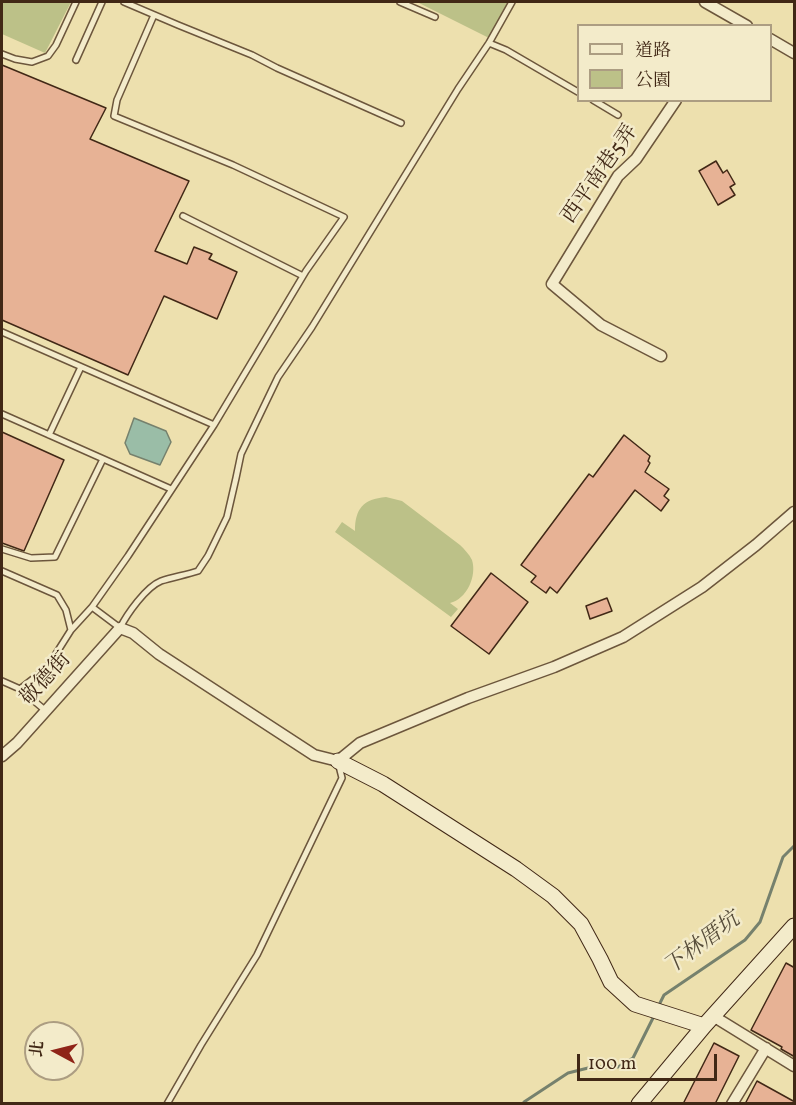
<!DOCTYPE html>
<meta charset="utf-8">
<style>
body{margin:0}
#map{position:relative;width:796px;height:1105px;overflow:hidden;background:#ede0ae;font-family:Vollkorn,"Noto Serif TC",serif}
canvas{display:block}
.frame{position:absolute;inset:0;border:3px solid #412816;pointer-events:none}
.legend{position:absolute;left:577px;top:24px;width:195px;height:78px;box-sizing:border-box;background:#f3ebca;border:2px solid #ac9d82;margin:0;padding:8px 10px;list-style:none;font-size:18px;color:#412816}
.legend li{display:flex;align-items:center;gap:12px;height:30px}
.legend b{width:30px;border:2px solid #ac9d82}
.north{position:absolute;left:24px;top:1021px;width:60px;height:60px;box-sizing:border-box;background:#f3ebca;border:2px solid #ac9d82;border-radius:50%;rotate:277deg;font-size:16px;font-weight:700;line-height:24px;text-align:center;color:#412816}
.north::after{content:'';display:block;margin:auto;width:21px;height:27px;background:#8f2418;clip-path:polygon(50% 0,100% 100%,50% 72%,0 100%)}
.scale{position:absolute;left:577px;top:1054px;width:140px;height:27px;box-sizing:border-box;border:3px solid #412816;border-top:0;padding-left:8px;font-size:18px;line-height:21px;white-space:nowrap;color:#412816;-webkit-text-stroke:4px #f3ebca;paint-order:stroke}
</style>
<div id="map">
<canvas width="796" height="1105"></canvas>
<div class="frame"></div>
<ul class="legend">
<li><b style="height:8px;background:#f3ebca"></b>道路</li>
<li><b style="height:16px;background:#bcc188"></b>公園</li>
</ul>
<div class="north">北</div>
<div class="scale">100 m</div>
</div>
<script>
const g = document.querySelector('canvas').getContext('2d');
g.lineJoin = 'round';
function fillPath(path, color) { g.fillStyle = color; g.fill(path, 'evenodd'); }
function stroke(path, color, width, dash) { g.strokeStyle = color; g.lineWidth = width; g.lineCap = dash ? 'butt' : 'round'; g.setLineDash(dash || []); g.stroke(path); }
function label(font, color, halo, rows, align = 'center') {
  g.font = font + ' Vollkorn,"Noto Serif TC",serif'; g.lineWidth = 5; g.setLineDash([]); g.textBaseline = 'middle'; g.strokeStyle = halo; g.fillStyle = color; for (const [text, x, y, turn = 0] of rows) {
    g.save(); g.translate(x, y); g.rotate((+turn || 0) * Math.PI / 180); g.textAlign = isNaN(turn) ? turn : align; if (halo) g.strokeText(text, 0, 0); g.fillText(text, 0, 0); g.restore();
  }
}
fillPath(new Path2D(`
 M2,2H71L45,53L2,34Z
 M417,2H508L489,38Z
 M386,497L402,501L460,545C465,550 469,554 472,560C477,576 467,599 450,603L458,609L451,617L335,532L342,522L355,531C355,509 363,499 386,497Z`), '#bcc188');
const water = new Path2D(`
 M134,418L166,431L171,442L160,465L130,454L125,443Z`);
fillPath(water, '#9abda7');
stroke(water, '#76816d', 1.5);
stroke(new Path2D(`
 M658,1007L664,995L745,940L760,922L783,857L794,846
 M525,1104L524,1102L568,1073L592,1067H618L633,1058L654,1016`), '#76816d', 3);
const building = new Path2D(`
 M2,65L106,108L90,139L189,181L155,251L187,264L194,247L212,254L209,259L237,272L217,319L164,296L128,375L2,320Z
 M716,161L723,173L727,170L735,184L730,187L735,195L718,205L699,171Z
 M2,432L64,460L24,551L2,543Z
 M624,435L650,456L648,461L650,463L645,472L669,489L664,496L669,500L661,511L635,490L557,593L550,587L546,593L531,582L536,576L521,565L589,474L593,477Z
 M491,573L528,602L489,654L451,626Z
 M607,598L612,611L590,619L586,606Z
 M786,963L795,968V1057L781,1049L782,1047L751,1030Z
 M714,1043L739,1056L715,1104H683Z
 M757,1081L795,1102V1104H745Z`);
fillPath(building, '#e7b295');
stroke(building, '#412816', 1.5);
const lane = new Path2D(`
 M124,2L178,25L252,55L277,68L401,123
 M400,2L435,17
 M154,15L117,100L114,116L233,165L344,217L306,271L214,425L128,556L92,607L120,628C127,614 146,587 161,581C173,577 186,575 198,571L208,556L227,517L236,478L241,454L278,377L312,327L458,89L489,43L512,2
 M489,43L506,50L578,92
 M2,54L15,59L32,62L48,56L56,45L76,2
 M76,60L102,2
 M593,100L618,115
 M183,216L303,276
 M2,332L214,425
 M2,414L171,489
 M49,435L81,367
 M2,549L31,558L55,557L103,459
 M2,571L57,595L66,610L71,630L47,668L20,689
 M71,630L92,607
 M2,681L20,689L46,711
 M167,1104L201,1045L257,955L342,778L339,766`);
const street = new Path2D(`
 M705,2L747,26
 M770,39L794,53
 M661,356L601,325L552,284L618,176L636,159L676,100
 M2,756L17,743L120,628L133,633L159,654L314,755L338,761L360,743L468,698L554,667L623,637L702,587L756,545L794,512
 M713,1016L794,1066
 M732,1104L766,1048`);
const secondary = new Path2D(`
 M338,761L383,784L516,869L553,896L581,924L600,959L611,982L635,1004L704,1026
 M639,1104L704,1026L794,926`);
stroke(lane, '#6c563c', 8);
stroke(street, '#6c563c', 13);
stroke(secondary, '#412816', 17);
stroke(lane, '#f3ebca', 5);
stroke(street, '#f3ebca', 10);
stroke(secondary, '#f3ebca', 15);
label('21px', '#412816', '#f3ebca', [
 ["西平南巷5弄",601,175,-55],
 ["敬德街",47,680,-48]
]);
label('italic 22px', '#574d3a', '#f3ebca', [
 ["下林厝坑",703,945,-37]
]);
</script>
